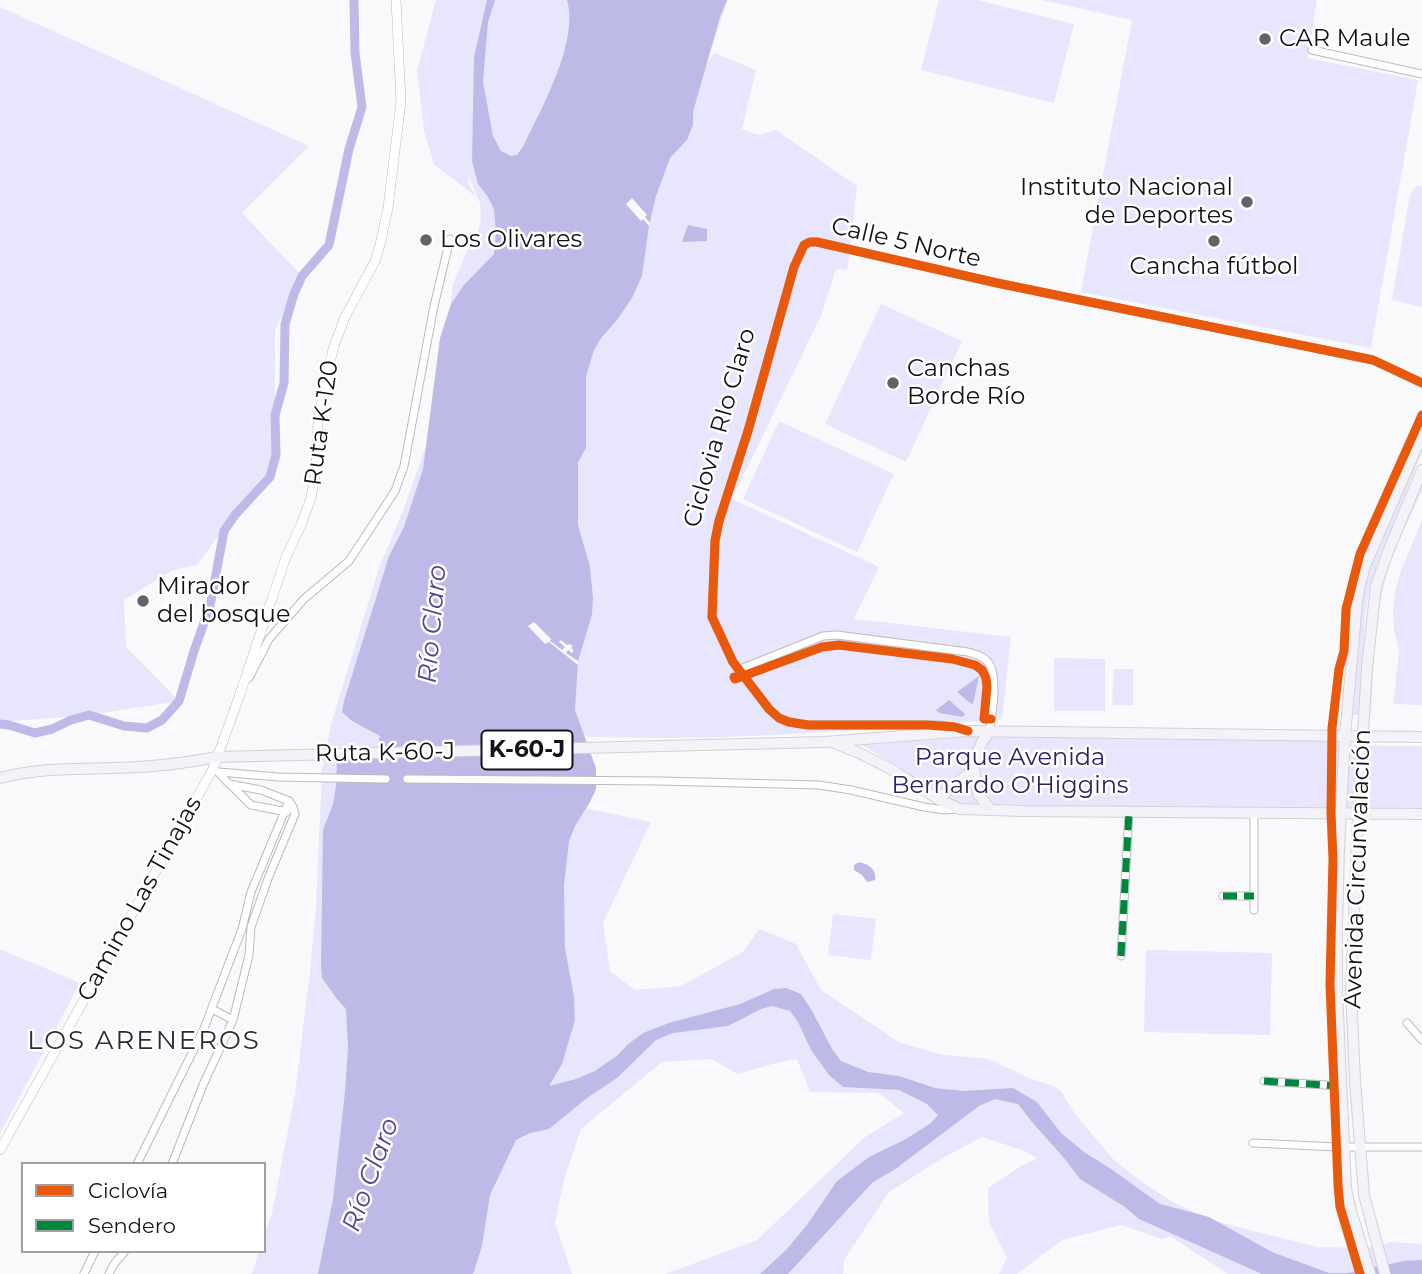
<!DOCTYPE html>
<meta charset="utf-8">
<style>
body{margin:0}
#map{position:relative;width:1422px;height:1274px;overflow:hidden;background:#f9f9fc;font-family:Montserrat,sans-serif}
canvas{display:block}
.legend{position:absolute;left:21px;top:1162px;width:245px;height:91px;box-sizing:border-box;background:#fff;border:2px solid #a0a0a2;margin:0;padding:9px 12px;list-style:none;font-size:21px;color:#121217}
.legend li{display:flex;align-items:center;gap:14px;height:35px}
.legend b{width:35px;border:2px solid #a0a0a2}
</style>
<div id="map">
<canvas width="1422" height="1274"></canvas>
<ul class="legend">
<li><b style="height:9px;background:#e8590c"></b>Ciclovía</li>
<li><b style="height:9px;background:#00873e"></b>Sendero</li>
</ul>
</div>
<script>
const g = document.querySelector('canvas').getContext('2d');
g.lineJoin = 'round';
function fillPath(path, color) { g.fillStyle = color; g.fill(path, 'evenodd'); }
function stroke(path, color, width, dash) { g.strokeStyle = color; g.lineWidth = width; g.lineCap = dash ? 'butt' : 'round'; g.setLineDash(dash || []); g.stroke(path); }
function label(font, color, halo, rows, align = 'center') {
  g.font = font + ' Montserrat,sans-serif'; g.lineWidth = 5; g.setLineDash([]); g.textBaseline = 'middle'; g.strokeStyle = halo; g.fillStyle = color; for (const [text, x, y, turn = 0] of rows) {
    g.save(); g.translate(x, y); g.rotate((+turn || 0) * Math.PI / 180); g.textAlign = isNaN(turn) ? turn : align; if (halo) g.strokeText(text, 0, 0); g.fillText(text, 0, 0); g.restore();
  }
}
fillPath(new Path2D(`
 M436,0H728L706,65L714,53L756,70L742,129L758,135L776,130L857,186L851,244L847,270L836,269L821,316L732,499L879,567L854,619L1011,637L1002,719C860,730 718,743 576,736L580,807L651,822L603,923L610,971L635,990L681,986L743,952L759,929L796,944L821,990L900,1043L944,1055L989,1059L1033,1080L1052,1085L1061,1091L1075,1114L1114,1160L1142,1182L1173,1202L1211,1220L1317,1247L1366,1248L1391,1242L1422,1244V1274H1228L1170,1236L1162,1239L1121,1225L1062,1240L1017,1274H999L1007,1258L989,1222L988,1188L1021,1166L1037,1158L1022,1150L982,1137L941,1159L889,1192L844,1260L843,1274H666L757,1240L865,1137L904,1113L879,1093L810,1092L797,1059L776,1063L738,1074L711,1059L662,1062L581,1129L564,1179L555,1223L572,1274H252L259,1251H264V1236L272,1213L295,1094L310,972L316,907L322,770L331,724L379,568L402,513L436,418L453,284L466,253L478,233L481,220L480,203L468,175L469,184L476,197L434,164L424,131L417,70Z
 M939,0H978L1074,24L1054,103L921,70Z
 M1042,0H1317L1308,58L1418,80L1371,348L1081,292L1132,20Z
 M0,7L309,146L242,213L302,276L275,330V415L270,477L234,515L197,565L173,570L124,600L126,647L179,701L89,715L0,722Z
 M1417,186H1422V307L1392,300L1410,195L1413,190Z
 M881,304L962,341L906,462L825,424Z
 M779,421L894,474L857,552L743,499Z
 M1422,445V452L1370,585L1365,617L1359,715H1353L1360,617L1367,573Z
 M1422,484V491C1408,521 1392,552 1384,585C1373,626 1374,671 1371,714L1368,713L1372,661L1381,587L1386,570Z
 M1422,520V705L1393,704L1399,651L1394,629L1393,612L1395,592L1401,571Z
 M1054,658L1105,659V711H1054Z
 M1114,669H1133V705H1112Z
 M1003,736L1340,741L1341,745L1422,746V809L971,806L944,798L899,767L862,745L969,737Z
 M833,914L876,919L871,960L828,955Z
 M0,949L80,983L0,1134Z
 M1146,950L1272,953L1270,1035L1144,1032Z`), '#e7e6fd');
fillPath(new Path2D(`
 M487,0H495L488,22L483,82L493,136L501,151L511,156L517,155L524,145C542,107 579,42 567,0H727L720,17L693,112V125L687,140L670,158L656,196L649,226L642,276L632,298L617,320L601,338L594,350L586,376V448L578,462V525L590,567L593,598L592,615L578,661L575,710L596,768V789L590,802L575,826L569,841L564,885L565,948L574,997L575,1020L562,1064L549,1086L576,1079L595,1071L618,1055L627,1045L643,1033L669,1023L740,1004L774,989L786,988L801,994L811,1009L832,1049L841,1061L868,1072L899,1076L935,1088L964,1091L1013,1088L1037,1102L1061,1133L1084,1152L1111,1169L1160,1204L1209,1217L1272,1252L1329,1273H1348L1404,1261L1422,1260V1274H1262L1139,1219L1125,1207L1080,1179L1064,1158L1032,1122L1018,1104L995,1099L979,1106L894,1170L873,1182L788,1274H760L786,1250L807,1225L837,1181L869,1157L906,1139L931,1123L938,1115L927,1104L899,1090L843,1087L829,1075L811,1050L798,1022L790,1011L772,1006L761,1009L728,1026L673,1033L656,1040L617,1078L587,1098L549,1129L530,1133L516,1140L490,1195L482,1246L473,1274H318L333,1199L345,1092L348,1048L346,1009L337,999L322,978L321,965L323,830L333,804L336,786L337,760L376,754L380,736L352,721L342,712L344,701L389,556L404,527L423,469L440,338L451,304L464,285L494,254L496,233L494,209L488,197L478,184L472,161L474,57Z
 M688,225L707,229V241L682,242Z
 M979,676L973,704L970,703L957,692Z
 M949,700L965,714L963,717L939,713L936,710Z
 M859,862C869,864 877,870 875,880L867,882L862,875L854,870V865Z`), '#bebae7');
fillPath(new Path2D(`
 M632,198L647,215L645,217L650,223L649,226L643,219L641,221L626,204Z
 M534,622L551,639L550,641L562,650L565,647L559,642L561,640L567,645L569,644L573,646L571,648L574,650L572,653L568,650L566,653L578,661V665L549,642L545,644L528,626Z`), '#f9f9fc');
stroke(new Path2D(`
 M0,724L9,725L35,733L52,729L71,720L89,715L124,726L147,728L162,720L179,701L194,651L210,606L224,531L235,515L270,477L276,455L275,415L284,383L285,324L294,294L302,276L329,245L349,149L362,107L355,53L354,0`), '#bebae7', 9);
const minor = new Path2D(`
 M1312,50L1422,74
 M738,670L823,636L837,635L968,652C975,654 983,656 988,662C999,676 992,715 989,732
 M249,678L269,639L304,599L349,561L395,491L404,466L434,306L450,239
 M962,729L941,725H808L789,722L779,718L769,709L733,662L712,617L715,541L719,521L748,431L794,267L804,245L810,242H817L997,283L1373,360L1422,383
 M219,772L278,777L386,779
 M407,779L660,781L819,785L851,790L924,807L945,810L957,809
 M231,785L251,805L287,812
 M1254,813V910
 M1223,896H1254
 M1121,956L1129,812
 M212,1009L233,1020
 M1407,1023L1422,1040
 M1264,1081L1341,1086
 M1253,1143L1337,1147H1422
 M137,1164L203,1031L242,929L251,892L289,801
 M172,1164L203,1085L233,1020L249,955L251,927L269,876L295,814L293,807L289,801L261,790L229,784L218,772
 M84,1274L95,1251
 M109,1274L114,1264L125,1251`);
const tertiary = new Path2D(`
 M0,1150L213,769L239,697L286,557L301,525L311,498L316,470L318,420L333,349L345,317L375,261L380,245L388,208L401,101L396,0`);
const primary = new Path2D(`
 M834,743L857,752L889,768L938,799L960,809L1023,811L1422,814
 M974,769L978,794L991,810
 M0,778C46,766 89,770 136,767C163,766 190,762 217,757L825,742L968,731L1422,737
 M938,799L974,769L976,756L982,742L989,732
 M1370,1274L1351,1211L1346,1188L1337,991V928L1339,849L1345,736L1357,602L1360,585L1365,566L1422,435
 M1385,1274L1364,1195L1355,1081L1351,991L1358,813L1367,667L1376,586L1388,552L1422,470`);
stroke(minor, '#bbbbbf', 9);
stroke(tertiary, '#bbbbbf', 10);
stroke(primary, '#d2d2d4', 12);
stroke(minor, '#fefeff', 7);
stroke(tertiary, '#fefeff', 9);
stroke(primary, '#f3f2f9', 10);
stroke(new Path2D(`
 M1223,896H1254
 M1121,956L1129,812
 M1264,1081L1338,1086`), '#00873e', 7, [14, 7]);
stroke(new Path2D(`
 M734,677L735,679L822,647L839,645L952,659L975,665L982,670L986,678L987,687L984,719H991
 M968,731L955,727L927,725H808L789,722L779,718L769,709L733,662L712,617L715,541L719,521L748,431L794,267L804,245L810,242H817L997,283L1373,360L1422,383
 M1360,1274L1340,1207L1338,1185L1330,984L1333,859L1331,813L1332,728L1339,669L1344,651L1346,609L1360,554L1422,415`), '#e8590c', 9);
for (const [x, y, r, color] of [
 [1265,39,7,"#636367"],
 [1247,202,7,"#636367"],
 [426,240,7,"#636367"],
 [1214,241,7,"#636367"],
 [893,383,7,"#636367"],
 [143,601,7,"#636367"]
]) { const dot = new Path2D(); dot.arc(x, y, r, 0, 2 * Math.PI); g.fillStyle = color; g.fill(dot); stroke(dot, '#fff', 2.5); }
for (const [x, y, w] of [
 [527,750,91]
]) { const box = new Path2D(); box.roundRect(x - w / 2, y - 19.5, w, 39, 5); g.fillStyle = '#fff'; g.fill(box); stroke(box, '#121217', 2); }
label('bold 23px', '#121217', null, [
 ["K-60-J",527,750]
]);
label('24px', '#121217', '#fff', [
 ["CAR Maule",1279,39],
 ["Instituto Nacional",1233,188,"right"],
 ["de Deportes",1233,216,"right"],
 ["Los Olivares",440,240],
 ["Cancha fútbol",1214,267,"center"],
 ["Canchas",907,369],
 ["Borde Río",907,397],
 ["Mirador",157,587],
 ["del bosque",157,615]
], 'left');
label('24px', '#121217', '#fff', [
 ["Calle 5 Norte",906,243,13],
 ["Ruta K-120",322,423,-82],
 ["Ciclovia RIo Claro",720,428,-74],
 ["Ruta K-60-J",385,753,-1],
 ["Avenida Circunvalación",1358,869,-88],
 ["Camino Las Tinajas",140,899,-61]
]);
label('24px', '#312068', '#fff', [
 ["Parque Avenida",1010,758],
 ["Bernardo O'Higgins",1010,786]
]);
label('italic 26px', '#524591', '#fff', [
 ["Río Claro",433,624,-85],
 ["Río Claro",371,1175,-70]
]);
g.letterSpacing = '2px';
label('26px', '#2b2a35', '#fff', [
 ["LOS ARENEROS",144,1041]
]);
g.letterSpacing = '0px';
</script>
